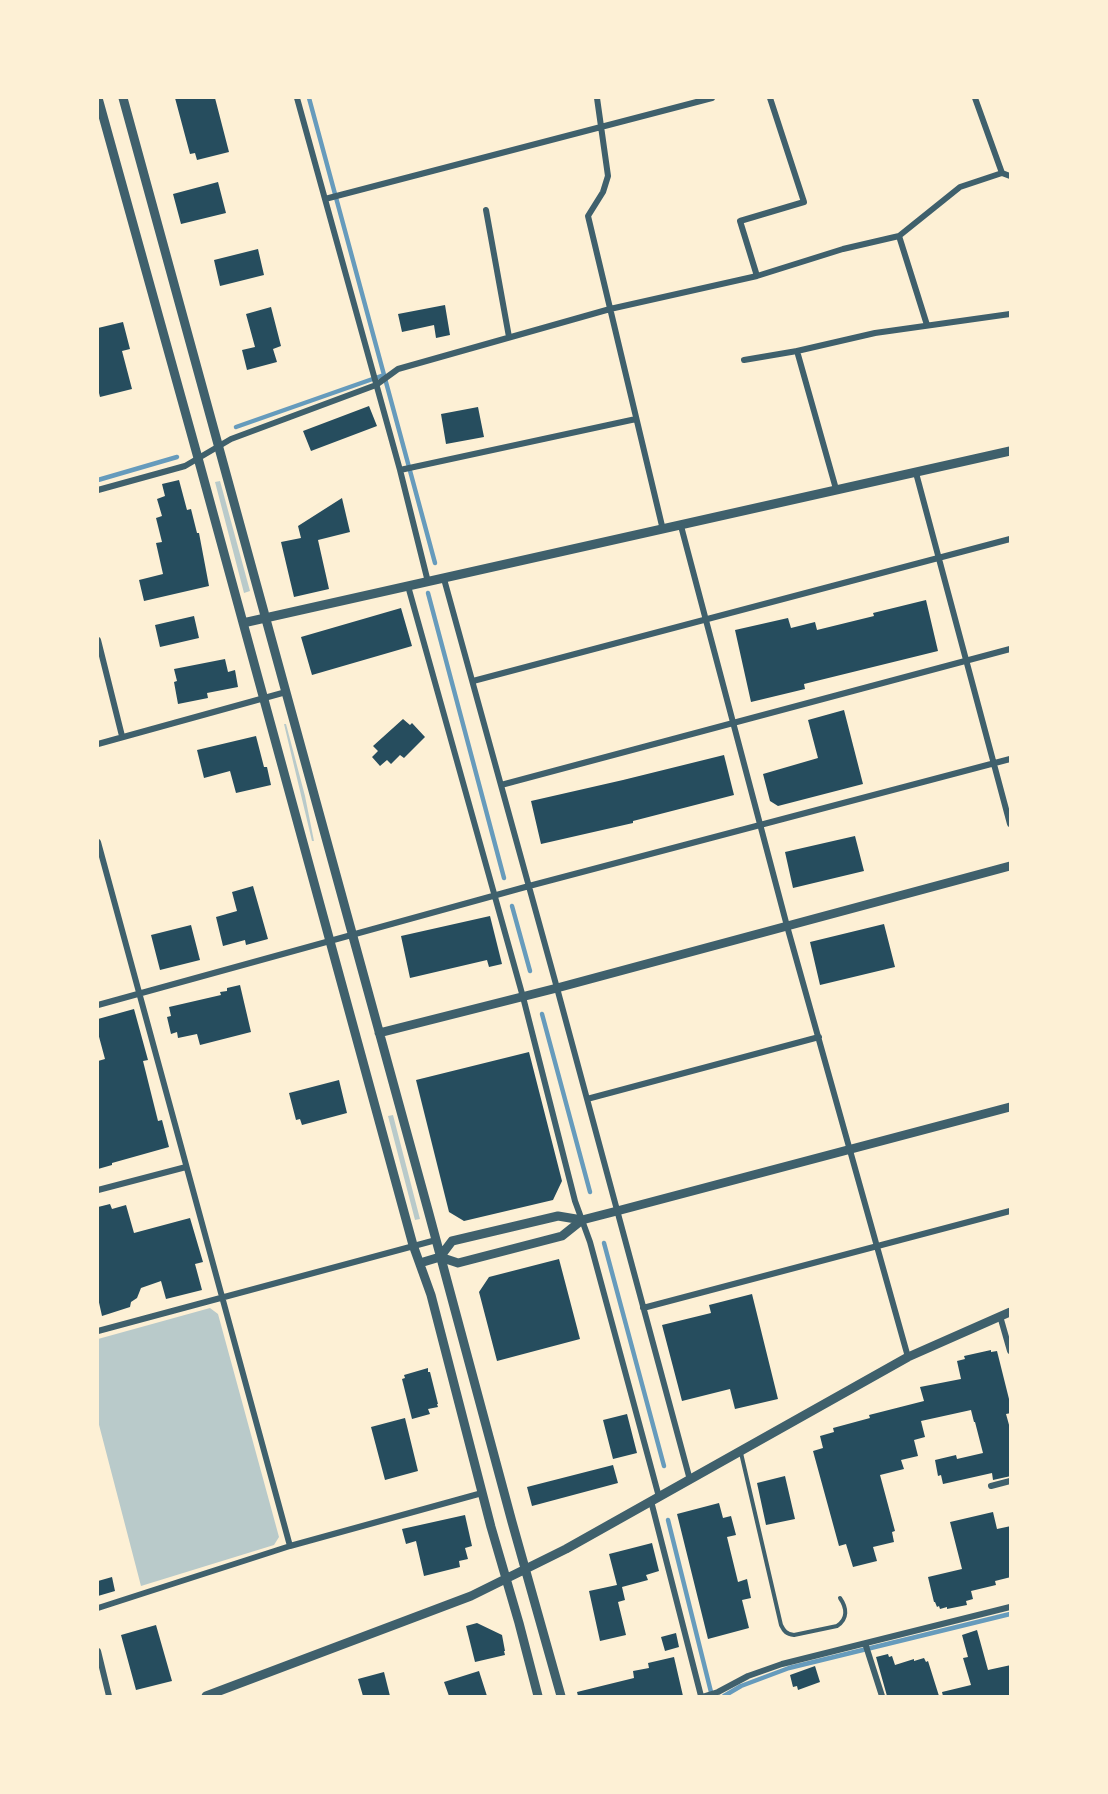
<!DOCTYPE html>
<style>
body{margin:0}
#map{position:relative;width:1108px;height:1794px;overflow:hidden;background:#fdf0d5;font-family:"Crimson Pro",serif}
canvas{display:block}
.frame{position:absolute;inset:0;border:99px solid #fdf0d5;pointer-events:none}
</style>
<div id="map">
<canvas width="1108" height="1794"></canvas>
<div class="frame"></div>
</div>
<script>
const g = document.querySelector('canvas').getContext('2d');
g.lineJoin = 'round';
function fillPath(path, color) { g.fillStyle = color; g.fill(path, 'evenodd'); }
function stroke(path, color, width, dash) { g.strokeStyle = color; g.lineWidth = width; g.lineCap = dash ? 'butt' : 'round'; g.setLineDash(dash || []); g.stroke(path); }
fillPath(new Path2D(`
 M220,481L250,591L244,593L215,482Z
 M284,724H286L305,796L314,841H312Z
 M393,1115L420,1219L415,1220L388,1116Z
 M210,1308L218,1314L279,1537L274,1545L141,1586L98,1421V1339Z`), '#b9caca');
stroke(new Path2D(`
 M309,98L435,563
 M236,427L384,375
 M98,480L177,457
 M428,593L504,878
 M512,906L530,971
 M542,1014L590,1192
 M604,1243L664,1466
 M668,1520L712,1696
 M724,1696L741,1686L789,1668L1010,1614`), '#669bbc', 4.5);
fillPath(new Path2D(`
 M175,98H215L229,152L197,160L195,153L190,154Z
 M218,182L226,213L181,224L173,194Z
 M258,249L264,275L220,286L214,260Z
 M445,305L450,335L436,338L434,325L402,332L398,314Z
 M271,307L281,346L273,349L277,362L247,370L242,350L255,347L246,314Z
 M123,322L130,349L122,351L132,389L100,397L98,389V328Z
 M369,406L377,426L311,451L303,431Z
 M478,407L484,437L446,444L441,414Z
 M179,480L187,510L191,509L197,533H199L209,586L144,601L139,580L163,574L156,543L162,542L156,518L162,516L157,499L165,496L162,484Z
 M342,498L350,532L318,540L329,589L294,597L281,542L301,538L298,526Z
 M926,600L938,651L804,684L805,689L751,702L735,630L788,618L791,628L815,622L817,630L874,616L873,613Z
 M401,608L412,646L312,675L301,637Z
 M194,616L199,638L160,647L155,625Z
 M225,659L228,672L235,670L238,687L207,693L208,698L178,704L174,682L177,681L174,669Z
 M844,710L863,784L778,806L770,801L763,774L818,758L808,720Z
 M403,719L410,725L412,723L425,737L404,758L400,755L391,764L387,760L380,766L372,757L378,751L373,746Z
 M256,736L264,767H267L271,785L236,793L230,771L204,778L197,750Z
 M724,755L734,795L633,821V823L541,844L531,801L623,780Z
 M855,836L864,871L793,888L785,852Z
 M253,886L268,939L246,945L245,940L223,946L216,917L237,911L232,892Z
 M490,916L502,964L489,967L487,960L410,978L401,936Z
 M884,924L895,967L820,985L810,942Z
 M191,925L200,960L160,970L151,935Z
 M240,985L251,1032L200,1045L197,1034L178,1038L177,1032L171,1034L167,1017L171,1016L169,1007L221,995L220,992L227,991V988Z
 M134,1009L148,1060L143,1061L158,1121L162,1120L169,1147L112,1163V1165L98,1169V1061L105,1059L98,1033V1019Z
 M529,1052L562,1181L553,1200L464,1221L449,1212L416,1080Z
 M339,1080L347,1113L302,1125L300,1119L296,1120L289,1093Z
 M110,1204L112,1209L126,1205L134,1233L190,1218L203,1262L195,1264L202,1290L166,1299L161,1281L141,1288L137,1298L131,1302L130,1307L102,1316L98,1298V1207Z
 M559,1259L580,1339L497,1361L479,1292L489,1277Z
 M752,1294L778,1399L735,1409L730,1389L682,1401L662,1325L711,1313L709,1305Z
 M991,1350V1352L997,1351L1011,1407V1413L1006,1414L1011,1432V1476L993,1480L992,1473L943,1484L941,1475L938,1476L935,1460L956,1455L957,1459L983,1453L975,1422H974L971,1410L921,1421L925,1437L914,1440L918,1456L901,1460L904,1469L880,1475L895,1531L892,1532L894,1542L873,1547L877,1561L853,1567L846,1544L839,1546L813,1451L823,1448L820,1436L834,1432L833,1428L870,1418L869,1415L924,1401L920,1387L961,1379L957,1361L965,1359L964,1356Z
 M428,1368V1372H430L438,1404H437L438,1407L428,1409L430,1414L412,1419L402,1379L405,1378L404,1375Z
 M627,1414L637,1453L613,1459L603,1420Z
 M405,1418L418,1471L385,1480L371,1427Z
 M613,1465L618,1483L532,1506L527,1487Z
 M785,1476L795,1519L766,1525L757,1483Z
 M719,1503L723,1518L731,1516L736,1535L727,1537L738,1582L747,1579L751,1598L742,1600L749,1628L708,1639L677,1514Z
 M993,1512L997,1529L1011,1526V1577L995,1581L996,1585L971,1591L973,1599L966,1601L967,1605L947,1609V1607L940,1609L939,1606L937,1607L935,1602H934L928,1577L962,1569L950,1522Z
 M465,1515L472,1546L465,1548L468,1559L459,1561L460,1567L424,1576L416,1541L406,1544L402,1529Z
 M652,1543L659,1571L646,1575L648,1580L622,1587L625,1600L618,1602L626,1635L600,1641L589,1591L617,1585L609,1554Z
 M112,1577L115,1591L98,1596V1581Z
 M477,1623L502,1635L505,1651H504L505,1655L475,1662L466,1626Z
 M156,1625L172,1681L136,1690L121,1635Z
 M977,1630L988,1670L1011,1665V1696H943L942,1692L971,1685L963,1658L968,1657L962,1635Z
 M676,1633L679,1647L665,1651L661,1637Z
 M888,1654L889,1657L892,1656L895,1665L914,1659V1661L924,1658L926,1662L928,1661L939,1696H887L876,1657Z
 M674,1657L683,1696H578L577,1692L634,1678L633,1671L649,1668L648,1663Z
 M815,1666L820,1682L798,1690L797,1686L793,1687L790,1675Z
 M479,1671L487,1696H449L444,1682Z
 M384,1672L390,1696H363L358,1679Z`), '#264d5e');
stroke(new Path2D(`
 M741,1453L781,1625C784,1631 786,1634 794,1635L837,1626C848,1619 847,1608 840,1598`), '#3f606c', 4);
stroke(new Path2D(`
 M297,98L400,470L428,582
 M597,98L608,176L603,192L588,216L663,530
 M975,98L1002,173
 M325,199L712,98
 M486,210L509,337
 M899,236L927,325
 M757,276L740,221L804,202L770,98
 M744,360L797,351
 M400,470L636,419
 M916,473L1010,824
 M836,489L797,351L875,333L1010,314
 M98,490L185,466L231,439L376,385L398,369L610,309L757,276L843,249L899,236L960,187L1002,173L1010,176
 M681,526L787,926L908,1357
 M444,579L557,988L690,1480
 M408,586L523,997L575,1201L590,1242L659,1497
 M98,640L122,736
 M473,681L1010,539
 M98,744L286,692
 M501,785L1010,649
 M98,842L290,1546
 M98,1005L529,886L1010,759
 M587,1099L819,1037
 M98,1190L186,1167
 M643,1308L1010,1211
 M1000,1316L1010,1351
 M98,1331L436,1240
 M991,1486L1010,1481
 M651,1501L701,1696
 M98,1608L290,1546L482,1493
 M865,1643L882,1696
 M98,1651L109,1696
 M705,1696L718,1692L748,1676L782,1664L1010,1607`), '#3f606c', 6);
stroke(new Path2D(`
 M98,98L198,458L413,1245L431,1295L491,1527L519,1623L538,1696
 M123,98L428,1210L512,1522L561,1696
 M243,623L1010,451
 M379,1033L557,988L1010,866
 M440,1257L452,1241L558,1216L582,1220L617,1211L1010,1107
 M420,1263L440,1257L458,1263L562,1236L582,1220
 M206,1696L471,1596L566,1549L908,1357L1010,1312`), '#3f606c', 9);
</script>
